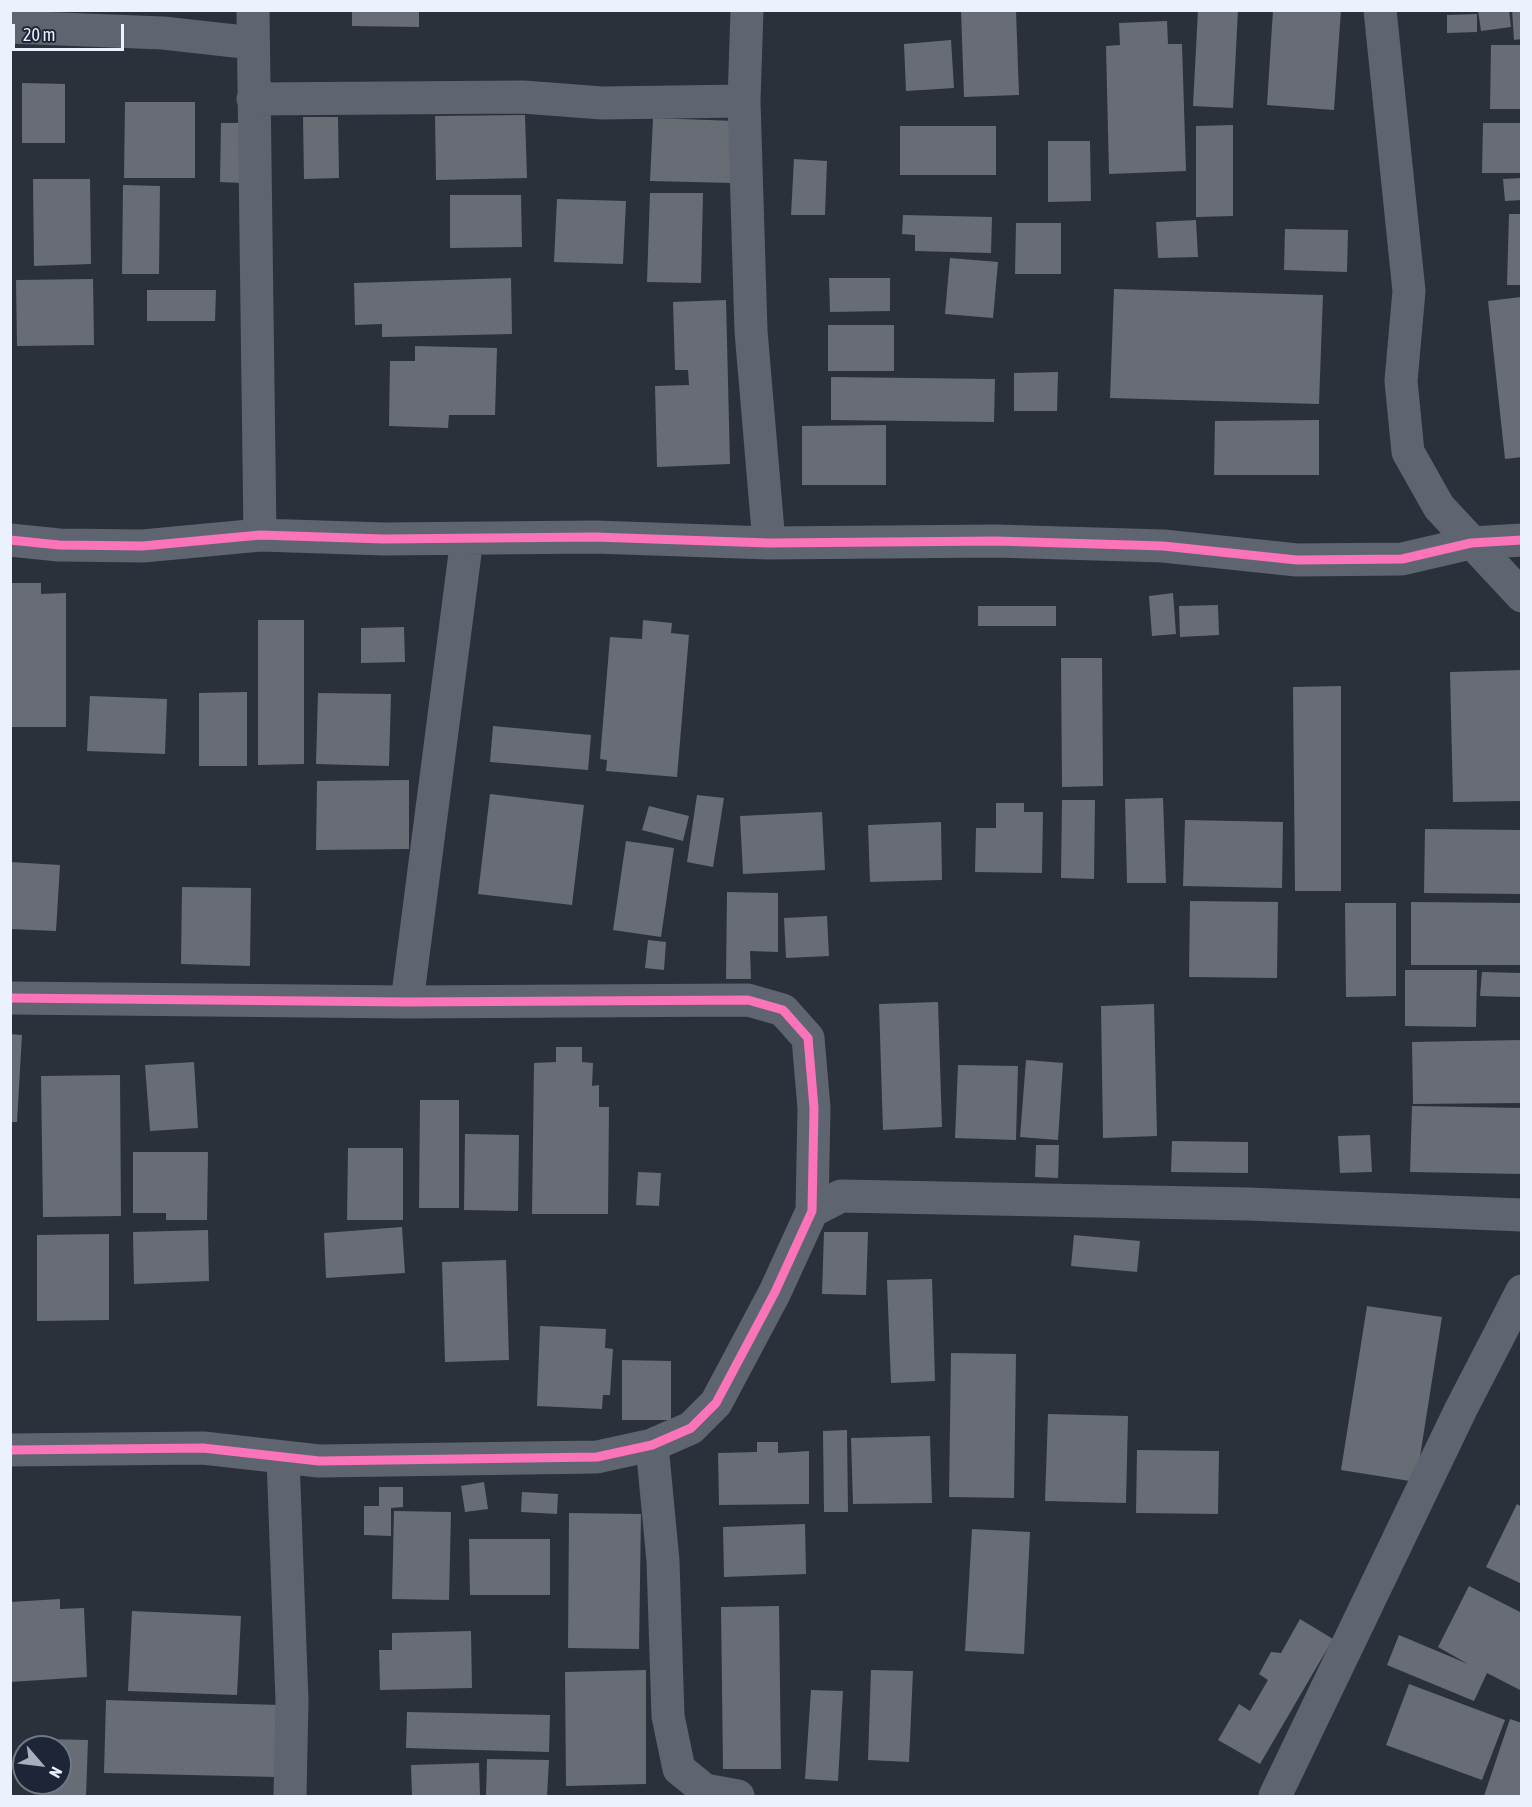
<!DOCTYPE html>
<style>
body{margin:0}
#map{position:relative;width:1532px;height:1807px;overflow:hidden;background:#2b313b;font-family:"Asap Condensed",sans-serif}
canvas{display:block}
.frame{position:absolute;inset:0;border:12px solid #ebf2fe;pointer-events:none}
.north{position:absolute;left:12px;top:1735px;width:60px;height:60px;box-sizing:border-box;background:#1c2637;border:2px solid #6f7887;border-radius:50%;rotate:118deg;font-size:16px;font-weight:700;line-height:24px;text-align:center;color:#ebf2fe}
.north::after{content:'';display:block;margin:auto;width:21px;height:27px;background:#a8aeba;clip-path:polygon(50% 0,100% 100%,50% 72%,0 100%)}
.scale{position:absolute;left:12px;top:24px;width:112px;height:27px;box-sizing:border-box;border:3px solid #ebf2fe;border-top:0;padding-left:8px;font-size:18px;line-height:21px;white-space:nowrap;color:#ebf2fe;-webkit-text-stroke:4px #1c2637;paint-order:stroke}
</style>
<div id="map">
<canvas width="1532" height="1807"></canvas>
<div class="frame"></div>
<div class="north">N</div>
<div class="scale">20 m</div>
</div>
<script>
const g = document.querySelector('canvas').getContext('2d');
g.lineJoin = 'round';
function fillPath(path, color) { g.fillStyle = color; g.fill(path, 'evenodd'); }
function stroke(path, color, width, dash) { g.strokeStyle = color; g.lineWidth = width; g.lineCap = dash ? 'butt' : 'round'; g.setLineDash(dash || []); g.stroke(path); }
fillPath(new Path2D(`
 M352,10H419V27L352,26Z
 M961,10H1016L1019,95L964,97Z
 M1198,10H1238L1233,108L1193,106Z
 M1273,10H1341L1334,110L1267,105Z
 M1478,10H1509L1511,27L1481,31Z
 M1512,10H1522V39L1514,40Z
 M1477,14V32L1447,33V15Z
 M1167,21L1168,44H1182L1186,171L1109,174L1106,46L1120,45L1119,23Z
 M951,40L954,88L906,91L904,44Z
 M1491,45H1522V109H1490Z
 M22,83L65,84V143H22Z
 M125,102H195V178H124Z
 M525,115L527,178L436,180L435,116Z
 M303,117H338L339,178L304,179Z
 M653,118L736,121L734,183L650,181Z
 M221,123H243L242,183L220,182Z
 M1483,123H1522V173H1482Z
 M1233,125V216L1196,217V126Z
 M900,126H996V175H900Z
 M1048,141H1090L1091,201L1048,202Z
 M794,159L827,161L825,215H791Z
 M1522,178V200L1505,201L1503,179Z
 M33,179H90L91,264L34,266Z
 M123,185L160,186L159,274H122Z
 M650,193H703L701,283L647,282Z
 M450,195H521L522,247L450,248Z
 M557,199L626,201L623,264L554,262Z
 M1509,214H1522V285H1507Z
 M903,215L992,217L991,253L915,251V235L902,234Z
 M1196,220L1198,257L1158,258L1156,222Z
 M1016,223H1061V274H1015Z
 M1285,229L1348,230L1347,272L1284,270Z
 M950,258L998,262L993,318L945,314Z
 M511,278L512,334L382,337V324L355,325L354,283Z
 M829,278H890V311L830,312Z
 M93,279L94,345L17,346L16,280Z
 M1114,289L1323,295L1319,404L1110,398Z
 M147,290H216L215,321H147Z
 M1521,297L1522,457L1505,459L1488,301Z
 M726,300L730,464L657,467L655,386L689,385L688,370H675L673,302Z
 M828,325H894V371H828Z
 M415,346L497,348L495,415H449L448,428L389,426L390,361H415Z
 M1058,372L1057,411H1014V373Z
 M831,377L995,379L994,422L831,420Z
 M1319,420V475H1214L1215,421Z
 M886,425V485H802V426Z
 M10,583H41V594L66,593V727H10Z
 M1173,593L1176,634L1152,636L1149,596Z
 M1218,605L1219,635L1180,637L1179,606Z
 M978,606H1056V626H978Z
 M258,620H304V764L258,765Z
 M643,620L672,623L671,633L689,635L677,777L606,771L607,760L600,759L610,637L642,639Z
 M404,627L405,662L361,663V628Z
 M1061,658H1102L1103,786L1062,787Z
 M1522,670V801L1453,802L1450,672Z
 M1341,686V891H1295L1293,687Z
 M247,692V766H199V693Z
 M318,693L391,694L389,766L316,764Z
 M90,696L167,699L165,754L87,751Z
 M493,726L591,735L588,770L490,762Z
 M409,780V849L316,850L317,781Z
 M490,794L584,805L572,905L478,894Z
 M697,795L724,798L713,867L687,862Z
 M1163,798L1166,883H1127L1125,799Z
 M1062,800H1095L1094,879L1061,878Z
 M996,803H1024V812H1043L1042,873L975,872L976,828H996Z
 M649,806L689,816L683,841L642,830Z
 M822,812L825,870L743,874L740,816Z
 M1185,820L1283,822L1282,888L1183,886Z
 M941,822L942,880L870,882L868,825Z
 M1425,829L1522,830V894L1424,893Z
 M626,841L674,848L661,937L613,930Z
 M10,862L60,865L56,931L10,929Z
 M182,887L251,888L250,966L181,964Z
 M727,892L778,893V952L750,951L751,979H726Z
 M1190,901L1278,902L1277,978L1189,977Z
 M1411,902L1522,903V965H1411Z
 M1345,903H1396V996L1346,997Z
 M827,916L829,956L786,958L784,918Z
 M648,940L666,942L664,970L645,968Z
 M1405,970H1477L1476,1027L1405,1026Z
 M1482,972L1522,973V997L1480,996Z
 M938,1002L942,1127L883,1130L879,1004Z
 M1154,1004L1157,1136L1103,1138L1101,1006Z
 M10,1034L22,1035L17,1122H10Z
 M1522,1040V1103L1413,1104L1412,1042Z
 M556,1047H582V1062L593,1063L592,1086L599,1085V1107H609L608,1214H532L534,1063L556,1062Z
 M1026,1060L1063,1063L1058,1140L1020,1137Z
 M194,1062L198,1128L150,1131L145,1065Z
 M958,1065L1018,1066L1016,1140L955,1138Z
 M120,1075L121,1216L43,1217L41,1076Z
 M420,1100H459V1208H419Z
 M1412,1106L1522,1108V1174L1410,1172Z
 M465,1134L519,1135L518,1211L464,1210Z
 M1370,1135L1372,1172L1340,1173L1338,1136Z
 M1172,1141L1248,1142V1173L1171,1172Z
 M1036,1145H1059L1058,1178L1035,1177Z
 M348,1148H403V1220H347Z
 M133,1152H208L207,1220H166V1213H133Z
 M638,1172L661,1173L659,1206L636,1205Z
 M402,1227L405,1273L326,1278L324,1233Z
 M208,1230L209,1281L134,1284L133,1232Z
 M824,1232H868L866,1295L822,1294Z
 M109,1234V1320L37,1321V1235Z
 M1074,1235L1140,1241L1137,1272L1071,1266Z
 M506,1260L509,1360L445,1362L442,1262Z
 M932,1279L935,1381L891,1383L887,1280Z
 M1367,1306L1442,1317L1416,1482L1341,1470Z
 M540,1326L606,1329L605,1348L613,1349L610,1395H603L602,1409L537,1406Z
 M951,1353L1016,1354L1014,1498L949,1497Z
 M622,1360L671,1361V1420H622Z
 M1048,1414L1128,1416L1126,1503L1045,1501Z
 M847,1430L848,1512H824L823,1431Z
 M930,1436L932,1503L853,1504L851,1438Z
 M757,1442H778V1453L809,1451V1504L719,1505L718,1453L757,1452Z
 M1137,1450L1219,1451L1218,1514L1136,1513Z
 M484,1482L488,1509L465,1512L461,1486Z
 M379,1487H403V1507L391,1508V1536L364,1535V1506H379Z
 M522,1492L558,1494L557,1514L521,1512Z
 M1517,1504L1522,1507V1584L1486,1567Z
 M394,1511L451,1512L449,1600L392,1599Z
 M569,1513L641,1514L639,1649L568,1648Z
 M805,1524L806,1574L724,1577L723,1527Z
 M972,1529L1030,1532L1024,1654L965,1651Z
 M469,1539H550V1595H470Z
 M1469,1586L1522,1613V1691L1487,1673L1474,1701L1387,1665L1399,1635L1468,1664L1438,1647Z
 M60,1599V1609L84,1608L87,1677L10,1682V1602Z
 M779,1606L781,1769H723L721,1607Z
 M132,1611L241,1616L237,1695L128,1691Z
 M1300,1619L1333,1639L1260,1764L1218,1740L1239,1704L1250,1711L1268,1680L1259,1674L1271,1652L1281,1653Z
 M471,1631L472,1688L380,1690L379,1650H392V1633Z
 M646,1670V1784L566,1786L565,1672Z
 M871,1670L913,1671L909,1762L868,1760Z
 M1409,1684L1505,1720L1482,1780L1386,1745Z
 M811,1690L843,1691L838,1781L805,1779Z
 M106,1700L280,1705L277,1777L104,1773Z
 M407,1712L550,1715L549,1752L406,1748Z
 M1510,1719L1522,1723V1796H1484Z
 M44,1739L88,1740L86,1796H42V1783H60V1747H44Z
 M487,1759L549,1760L547,1796H486Z
 M479,1763L480,1796H412L411,1765Z`), '#676c75');
stroke(new Path2D(`
 M253,10L260,535
 M747,10L744,101L751,331L769,543
 M1380,10L1409,291L1401,381L1408,452L1439,507L1522,596
 M10,27L163,33L253,43
 M253,99L523,97L602,103L744,101
 M10,540L59,545L143,546L260,535L384,539L595,537L769,543L996,541L1163,546L1297,560L1402,559L1471,543L1522,540
 M10,998L407,1002L748,1000L783,1010L808,1038L814,1108L812,1211L775,1292L716,1403L691,1428L652,1445L597,1457L319,1461L203,1448L10,1450
 M407,1002L467,538
 M812,1211L841,1196L1248,1204L1522,1215
 M652,1445L663,1561L668,1716L679,1769L705,1790L738,1796
 M283,1458L292,1701L290,1796
 M1275,1796L1461,1409L1522,1291`), '#5e6570', 33);
stroke(new Path2D(`
 M10,540L59,545L143,546L260,535L384,539L595,537L769,543L996,541L1163,546L1297,560L1402,559L1471,543L1522,540
 M10,998L407,1002L748,1000L783,1010L808,1038L814,1108L812,1211L775,1292L716,1403L691,1428L652,1445L597,1457L319,1461L203,1448L10,1450`), '#fb73b8', 9);
</script>
